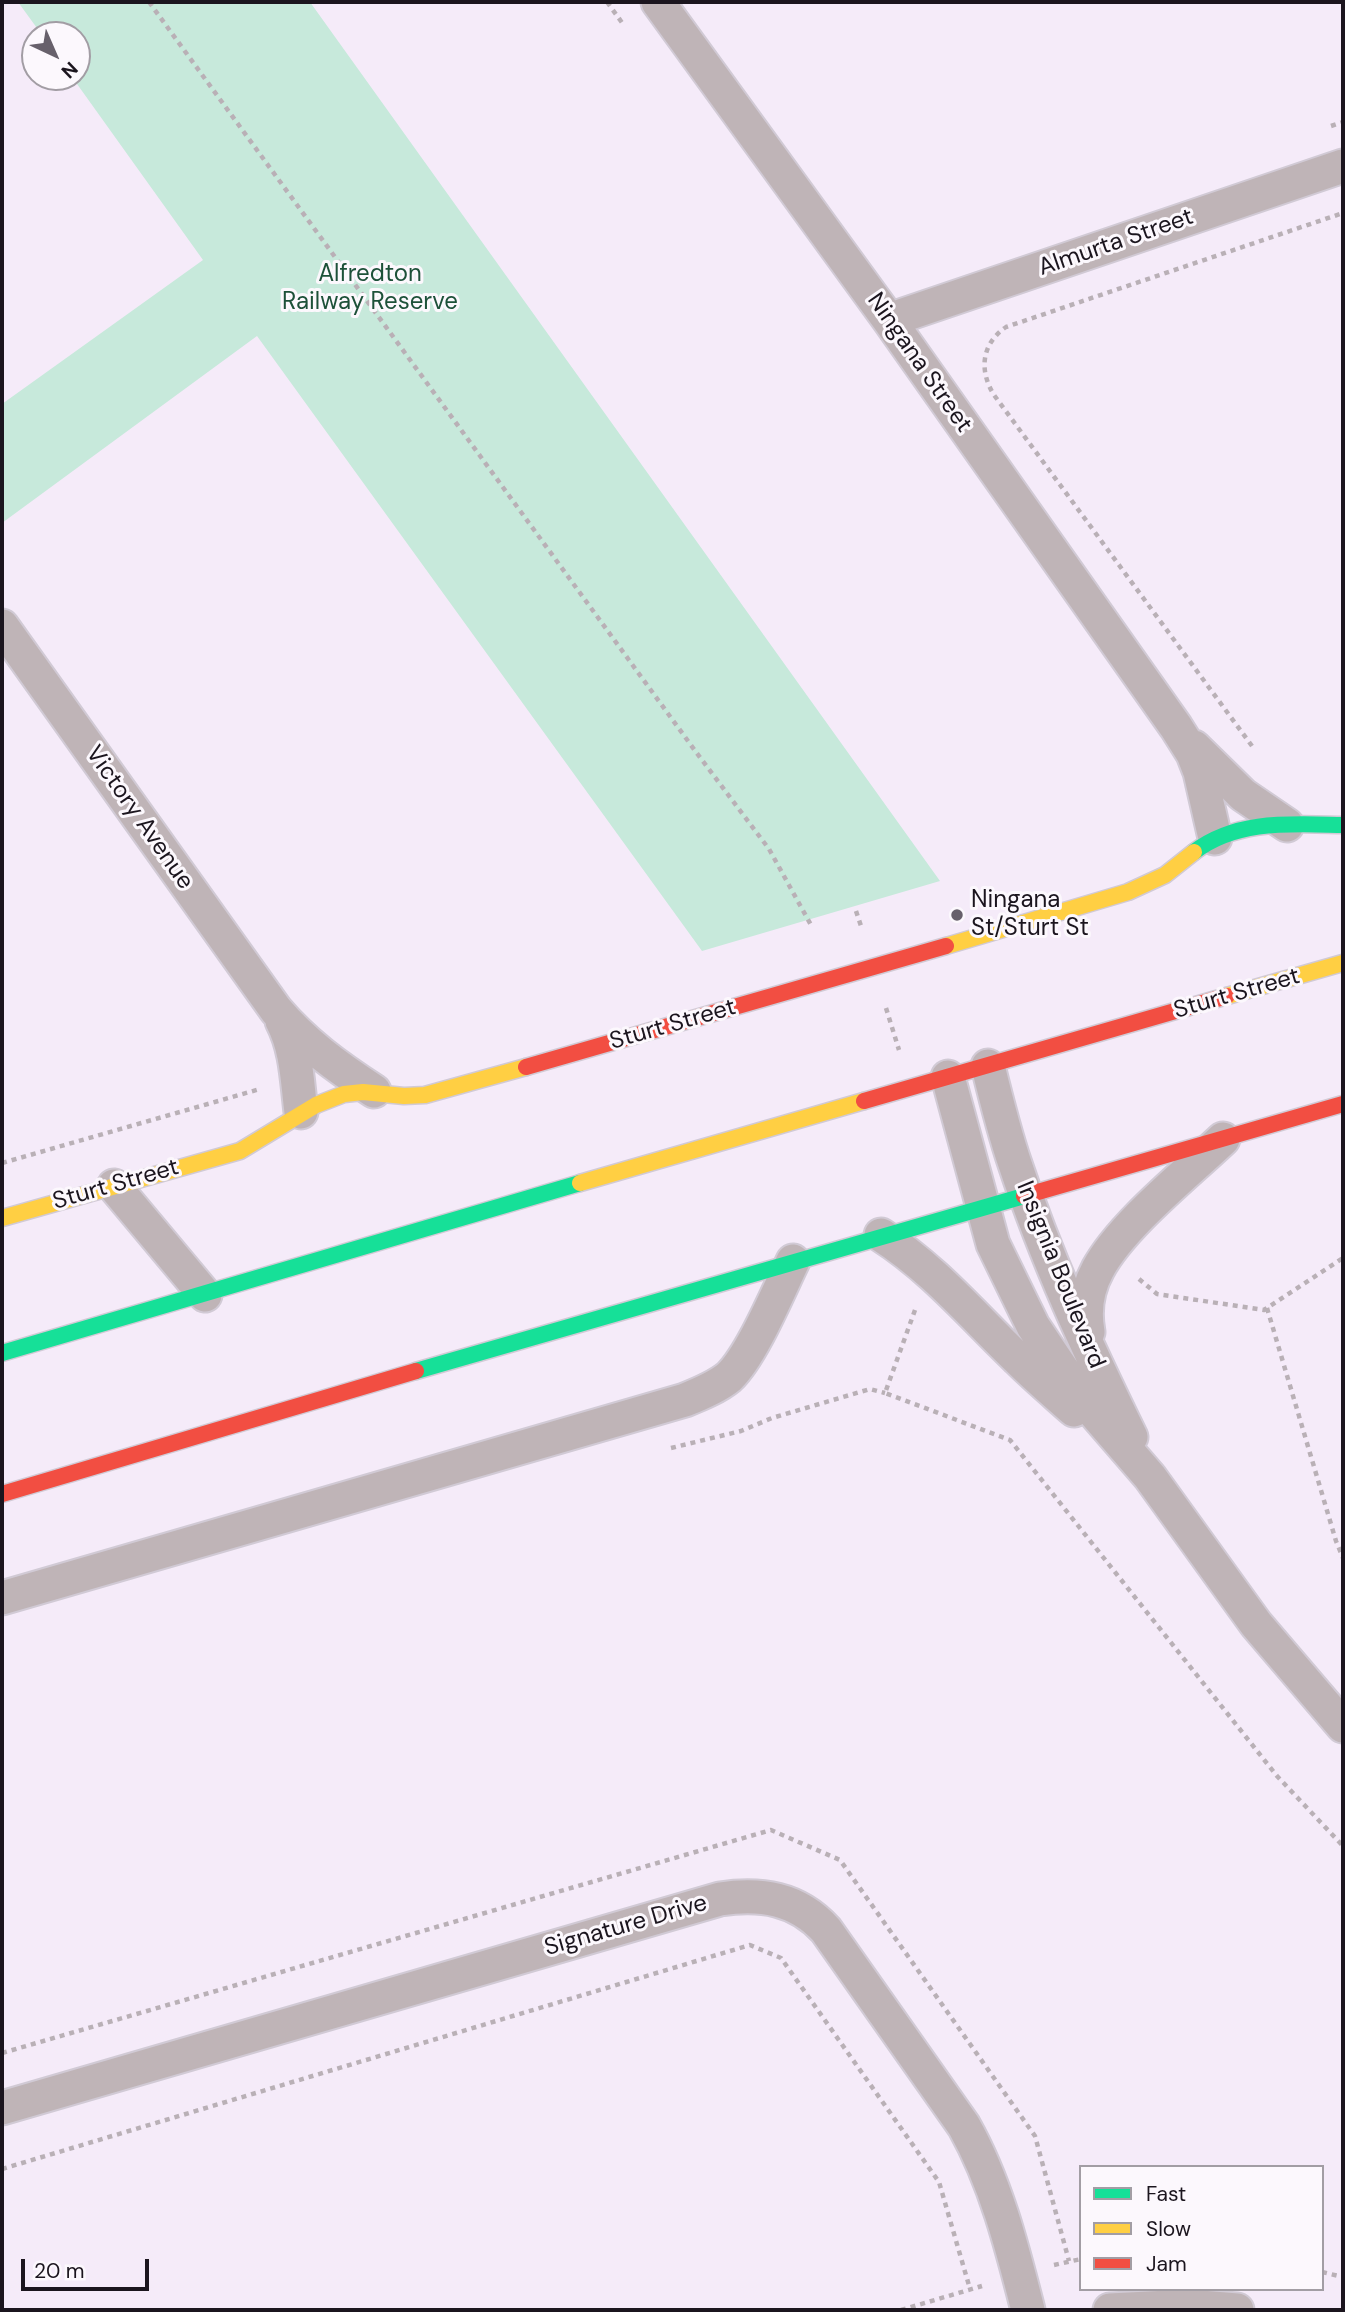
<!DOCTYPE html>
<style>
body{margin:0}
#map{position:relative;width:1345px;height:2312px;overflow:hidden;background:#f5ebf9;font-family:"DM Sans",sans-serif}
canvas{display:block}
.frame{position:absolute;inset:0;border:4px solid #1b151e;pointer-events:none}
.legend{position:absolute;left:1079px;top:2165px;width:245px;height:126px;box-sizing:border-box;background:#fcf8fd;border:2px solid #a29da4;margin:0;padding:9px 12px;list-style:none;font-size:21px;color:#1b151e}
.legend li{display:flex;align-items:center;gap:14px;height:35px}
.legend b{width:35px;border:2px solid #a29da4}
.north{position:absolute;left:21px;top:21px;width:70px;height:70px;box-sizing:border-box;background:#fcf8fd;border:2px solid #a29da4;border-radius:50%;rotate:136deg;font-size:19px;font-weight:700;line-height:28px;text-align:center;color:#1b151e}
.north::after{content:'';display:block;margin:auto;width:24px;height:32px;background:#67606b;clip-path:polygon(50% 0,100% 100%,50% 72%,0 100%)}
.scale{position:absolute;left:21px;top:2259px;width:128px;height:32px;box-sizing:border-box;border:4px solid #1b151e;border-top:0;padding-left:9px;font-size:21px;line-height:24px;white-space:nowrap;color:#1b151e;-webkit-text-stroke:5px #fcf8fd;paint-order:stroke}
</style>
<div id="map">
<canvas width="1345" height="2312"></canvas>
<div class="frame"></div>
<ul class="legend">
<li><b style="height:9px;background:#16e098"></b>Fast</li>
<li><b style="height:9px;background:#ffcf43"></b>Slow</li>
<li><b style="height:9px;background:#f24e42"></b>Jam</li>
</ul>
<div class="north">N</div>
<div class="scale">20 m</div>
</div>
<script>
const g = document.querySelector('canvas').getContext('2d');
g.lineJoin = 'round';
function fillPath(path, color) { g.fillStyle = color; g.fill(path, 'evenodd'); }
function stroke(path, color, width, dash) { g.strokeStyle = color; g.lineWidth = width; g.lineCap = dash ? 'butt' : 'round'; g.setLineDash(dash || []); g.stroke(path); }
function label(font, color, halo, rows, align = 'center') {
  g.font = font + ' "DM Sans",sans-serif'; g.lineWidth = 6; g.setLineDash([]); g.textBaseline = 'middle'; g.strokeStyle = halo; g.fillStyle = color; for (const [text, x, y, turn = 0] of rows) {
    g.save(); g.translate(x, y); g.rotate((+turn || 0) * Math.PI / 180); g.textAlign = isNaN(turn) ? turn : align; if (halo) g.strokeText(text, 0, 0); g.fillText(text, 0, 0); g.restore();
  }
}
fillPath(new Path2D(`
 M18,2H310L940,881L702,951L257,336L2,523V404L203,260L72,77H77V35H42Z`), '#c7e9db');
const street = new Path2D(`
 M658,2L889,320L1176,727L1193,754L1200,772L1215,838
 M889,320L1343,166
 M2,626L276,1010C304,1043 337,1067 374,1091
 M1194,747L1243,795L1287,825
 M282,1021C297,1050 297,1081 301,1112
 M988,1066C996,1099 1004,1132 1015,1164C1046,1258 1088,1349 1131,1437
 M948,1077L993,1244L1033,1326L1080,1396L1150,1477L1256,1624L1343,1726
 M114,1186L205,1295
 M881,1235C934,1269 973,1316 1018,1359C1036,1377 1055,1393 1074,1410
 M1088,1332C1084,1310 1087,1289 1098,1269C1122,1225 1185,1175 1223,1139
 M2,1598L685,1400C700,1394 717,1387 729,1377C752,1355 778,1292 793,1261
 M2,2108L720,1899C761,1893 797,1898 826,1930L964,2126C996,2183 1012,2247 1028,2310
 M1110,2310L1188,2306L1237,2310`);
const fast = new Path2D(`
 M1194,852C1237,819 1292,824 1343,825
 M2,1353L580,1183
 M416,1371L1024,1196`);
const slow = new Path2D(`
 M946,946L1128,892L1165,875L1194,852
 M1227,996L1343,963
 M580,1183L864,1101
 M2,1218L240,1151L316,1105L344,1094L363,1092L404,1096L425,1095L526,1067`);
const jam = new Path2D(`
 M526,1067L946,946
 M864,1101L1227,996
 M1024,1196L1343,1104
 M2,1494L416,1371`);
stroke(street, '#d1cad5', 37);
stroke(fast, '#d1cad5', 19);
stroke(slow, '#d1cad5', 19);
stroke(jam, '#d1cad5', 19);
stroke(new Path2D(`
 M149,2L696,752L769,849L811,925
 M607,2L623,24
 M1331,126L1343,122
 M1252,746L994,395C979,371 981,344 1006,327L1343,213
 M856,911L862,929
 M886,1008L899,1050
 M2,1163L260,1089
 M1139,1279L1157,1294L1264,1310L1343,1258
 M1267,1308L1336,1541L1343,1558
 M915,1310L885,1393L1010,1440L1277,1776L1343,1846
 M671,1448L741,1431L772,1418L870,1389L885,1393
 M2,2053L771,1830L840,1860L1035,2136L1069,2261
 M2,2169L750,1945L781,1958L939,2182L970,2289
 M1054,2265L1081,2259
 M1322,2272L1343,2277
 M901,2310L982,2286`), '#b9b0b6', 4.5, [5, 5]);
stroke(street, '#bfb4b7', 33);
stroke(fast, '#16e098', 16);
stroke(slow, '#ffcf43', 16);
stroke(jam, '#f24e42', 16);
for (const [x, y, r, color] of [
 [957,915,7,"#67606b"]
]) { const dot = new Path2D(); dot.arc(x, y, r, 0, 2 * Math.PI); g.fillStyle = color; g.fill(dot); stroke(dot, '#fcf8fd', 2.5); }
label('24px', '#1b151e', '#fcf8fd', [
 ["Almurta Street",1116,243,-19],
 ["Ningana Street",919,363,55],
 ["Victory Avenue",139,818,55],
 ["Sturt Street",1237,994,-16],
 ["Sturt Street",673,1025,-16],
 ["Sturt Street",116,1185,-16],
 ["Insignia Boulevard",1060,1275,68],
 ["Signature Drive",626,1926,-16]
]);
label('24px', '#1d5139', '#fcf8fd', [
 ["Alfredton",370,275],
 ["Railway Reserve",370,303]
]);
label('24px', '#1b151e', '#fcf8fd', [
 ["Ningana",971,901],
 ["St/Sturt St",971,929]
], 'left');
</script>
